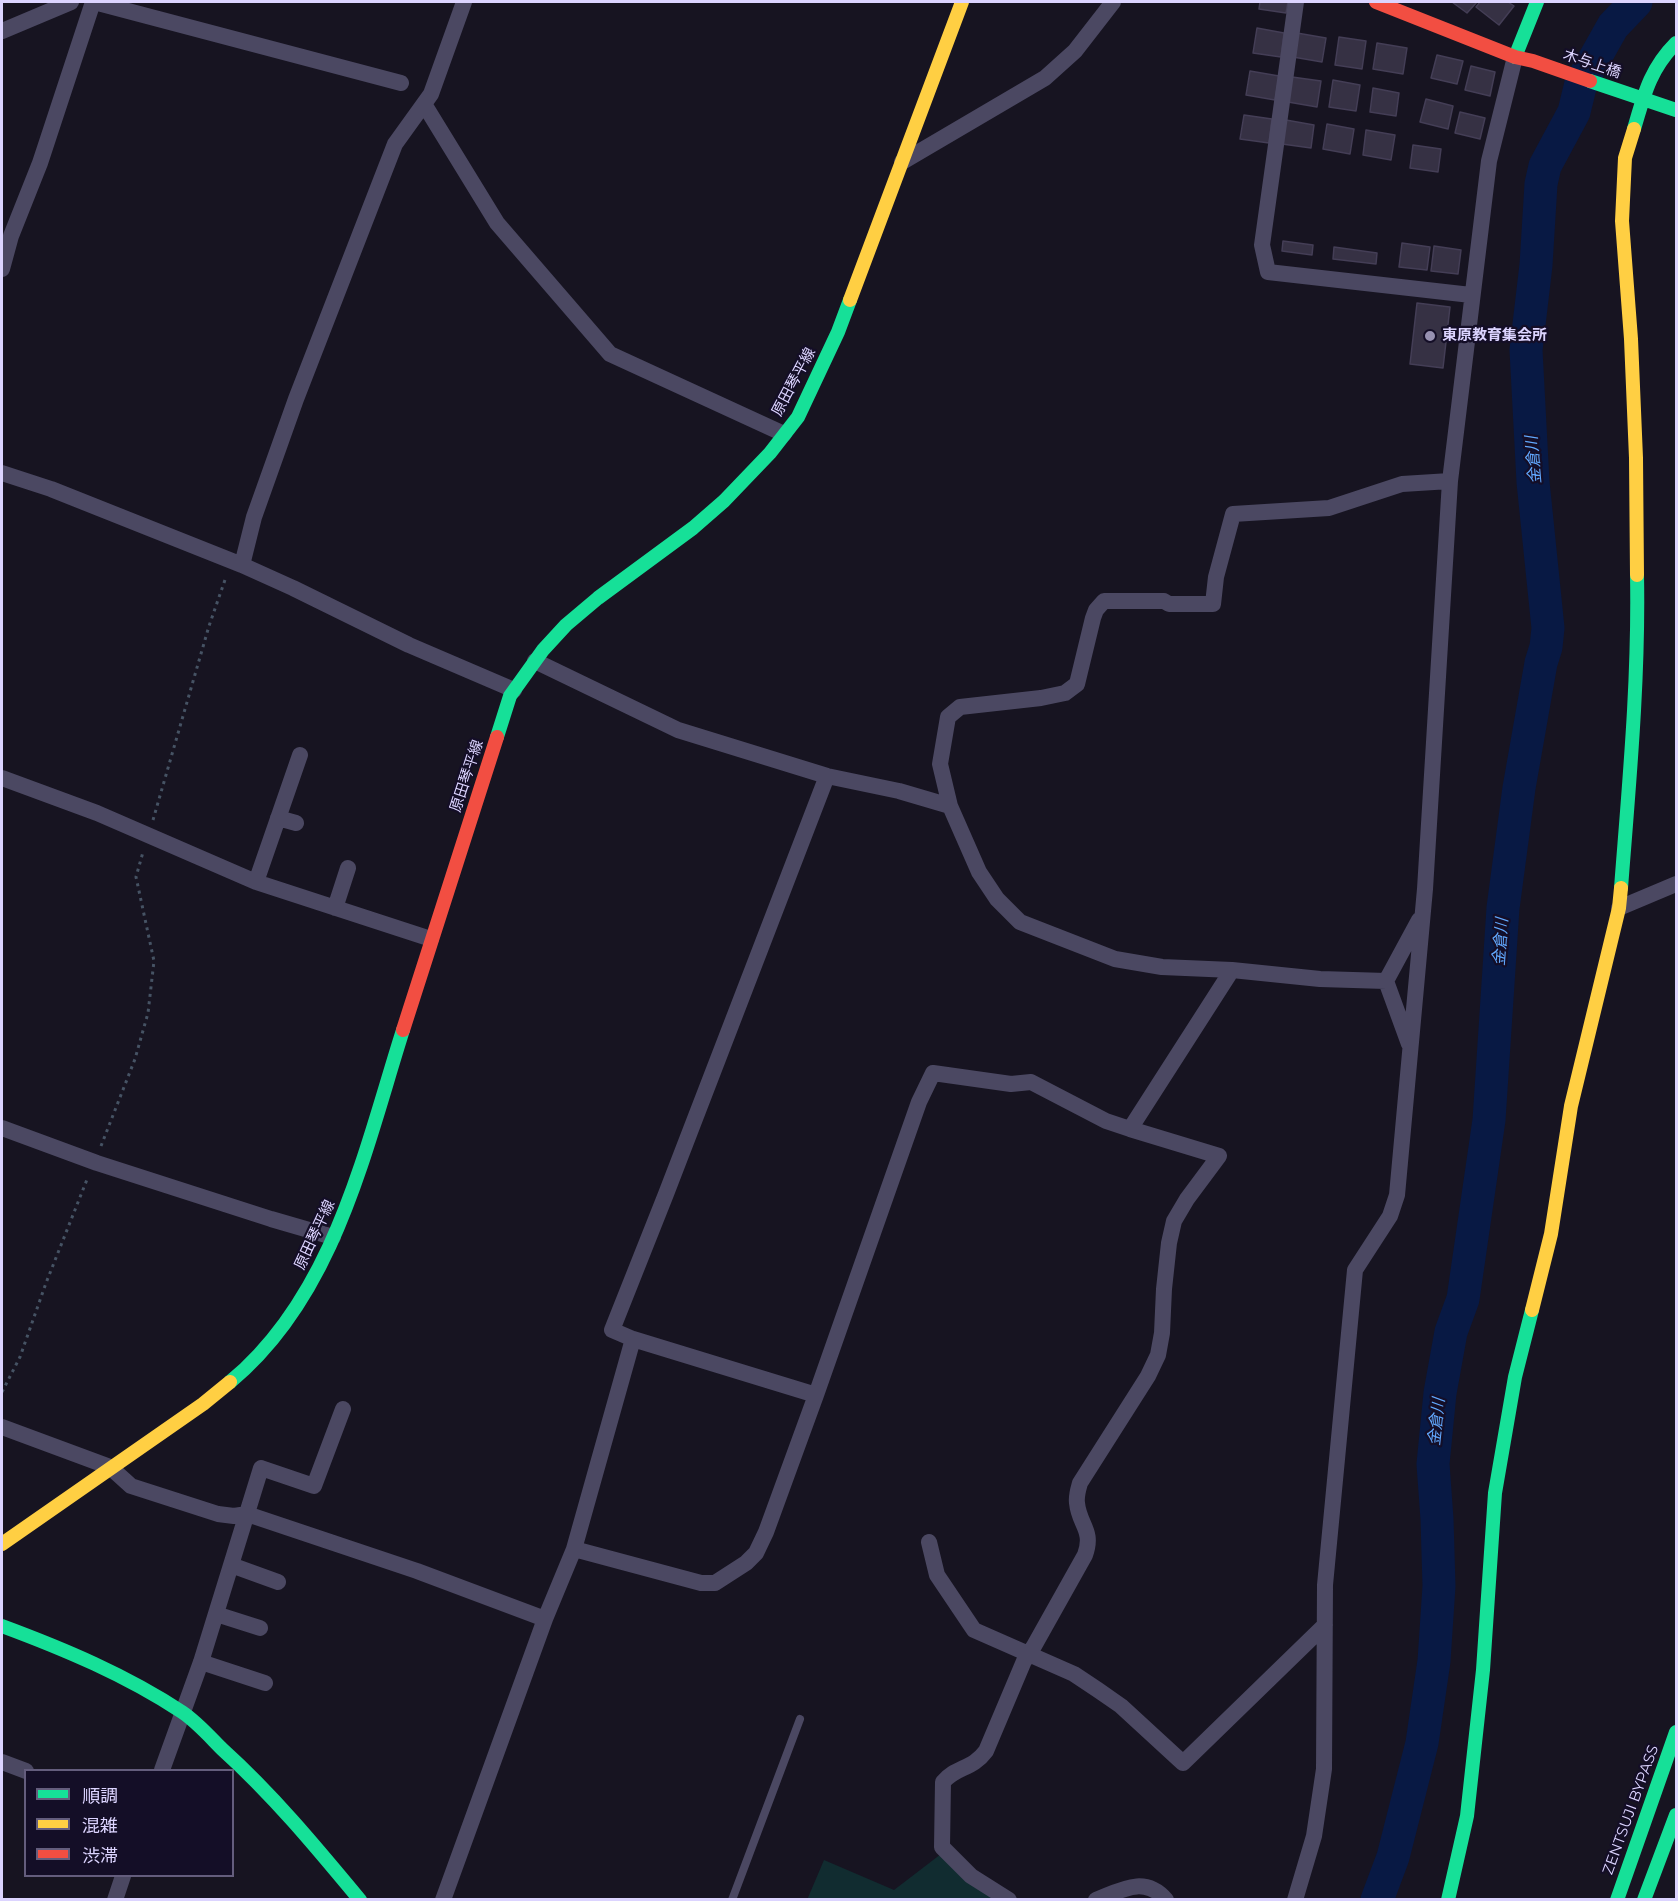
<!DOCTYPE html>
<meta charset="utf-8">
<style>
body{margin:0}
#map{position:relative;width:1678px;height:1901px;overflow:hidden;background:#171421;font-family:Montserrat,"Noto Sans JP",sans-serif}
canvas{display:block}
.frame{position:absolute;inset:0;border:3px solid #dcd4ff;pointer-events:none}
.legend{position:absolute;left:24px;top:1769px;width:210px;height:108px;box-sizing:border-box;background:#140e27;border:2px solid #645d7d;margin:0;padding:8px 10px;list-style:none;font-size:18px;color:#dcd4ff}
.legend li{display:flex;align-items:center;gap:12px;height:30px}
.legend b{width:30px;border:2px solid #645d7d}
</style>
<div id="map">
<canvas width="1678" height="1901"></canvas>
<div class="frame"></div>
<ul class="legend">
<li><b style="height:8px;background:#16e098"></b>順調</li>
<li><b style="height:8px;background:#ffcf43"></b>混雑</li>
<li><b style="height:8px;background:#f24e42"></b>渋滞</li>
</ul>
</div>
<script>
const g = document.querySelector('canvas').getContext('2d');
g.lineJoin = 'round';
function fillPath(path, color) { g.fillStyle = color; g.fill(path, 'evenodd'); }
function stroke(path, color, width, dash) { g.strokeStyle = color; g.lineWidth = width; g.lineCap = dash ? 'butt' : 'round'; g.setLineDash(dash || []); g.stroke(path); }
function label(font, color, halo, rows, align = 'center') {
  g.font = font + ' Montserrat,"Noto Sans JP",sans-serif'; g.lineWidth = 4.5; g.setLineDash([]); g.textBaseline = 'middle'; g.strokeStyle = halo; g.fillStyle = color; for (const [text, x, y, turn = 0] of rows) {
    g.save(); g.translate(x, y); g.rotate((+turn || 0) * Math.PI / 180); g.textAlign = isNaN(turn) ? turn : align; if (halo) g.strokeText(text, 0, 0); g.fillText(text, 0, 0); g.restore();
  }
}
fillPath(new Path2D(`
 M941,1854L994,1900H807L824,1860L894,1890Z`), '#112c30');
stroke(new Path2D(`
 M1377,1900L1393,1857L1422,1743L1434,1661L1439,1586L1437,1519L1433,1464L1440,1393L1451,1332L1463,1299L1489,1120L1503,908L1519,788L1541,663L1546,647L1548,628L1533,482L1526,350L1536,265L1541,184L1545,166L1574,112L1581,83L1613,26L1636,2`), '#081944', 33);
const building = new Path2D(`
 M1260,2H1288L1286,13L1259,9Z
 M1452,2H1477L1467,13Z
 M1480,2H1508L1514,6L1499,25L1476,7Z
 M1257,28L1284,33L1281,57L1253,53Z
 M1297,33L1326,38L1322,62L1293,57Z
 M1339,37L1366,41L1362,69L1335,65Z
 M1377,43L1407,48L1403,74L1373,69Z
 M1437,55L1463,61L1457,84L1431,78Z
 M1471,66L1495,72L1490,96L1465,90Z
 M1250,71L1279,76L1275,100L1246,95Z
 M1292,77L1321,81L1317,107L1288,102Z
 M1333,80L1360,85L1356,111L1329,107Z
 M1373,88L1399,93L1396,116L1370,112Z
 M1426,99L1453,106L1448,129L1420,122Z
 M1460,112L1485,118L1480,139L1455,133Z
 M1244,115L1272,119L1269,143L1240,139Z
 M1286,120L1314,125L1311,148L1282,144Z
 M1327,124L1354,129L1350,154L1323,149Z
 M1366,130L1395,135L1391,160L1363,155Z
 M1413,145L1441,149L1438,172L1410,168Z
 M1283,241L1313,245L1312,255L1282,251Z
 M1402,243L1430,247L1427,270L1399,267Z
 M1434,246L1461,250L1458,274L1431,271Z
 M1334,247L1377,253L1376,264L1333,259Z
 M1417,303L1450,307L1443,368L1410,364Z`);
fillPath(building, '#363144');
stroke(building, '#443e56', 1.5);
stroke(new Path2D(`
 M153,820L209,626L226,577
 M101,1146L135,1059L148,1013L154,961L136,877L143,852
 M2,1392L20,1357L46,1283L88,1177`), '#465364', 3, [3, 4.5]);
stroke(new Path2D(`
 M732,1900L800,1719`), '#4b4862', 8);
stroke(new Path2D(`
 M94,2L401,83
 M1296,2L1262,245L1268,272L1471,295
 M2,31L71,2
 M424,104L497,223L610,354L784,434
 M902,162L1045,78L1075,51L1113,2
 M2,269L11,236L40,163L93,2
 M2,473L51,489L242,565L293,588L409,645L514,690
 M242,565L254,517L296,399L395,144L431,94L464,2
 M535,661L678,730L827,776L899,791L950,806
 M2,778L97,813L256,882L431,939
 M278,818L296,823
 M256,882L300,755
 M335,908L348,868
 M1619,908L1676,884
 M1386,981L1320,979L1232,970L1162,967L1115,959L1020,922L997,899L979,872L950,806L940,764L948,717L960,707L1041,698L1065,693L1077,684L1093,618L1096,610L1104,601H1164L1169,604H1213L1216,577L1233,514L1329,508L1402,484L1450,481
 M1409,1044L1386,981L1419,920
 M2,1128L97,1163L271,1219L333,1237
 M816,1395L633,1339L612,1330L666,1194L827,776
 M2,1427L110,1467L131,1486L218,1514L234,1516L247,1514L417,1571L545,1619
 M929,1542L937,1575L974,1630L1074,1674L1098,1690L1121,1706L1183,1763L1325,1625
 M574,1549L633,1339
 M231,1565L278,1582
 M216,1614L260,1628
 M201,1662L265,1683
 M2,1762L26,1771
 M162,1770L201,1662L261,1468L314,1486L343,1409
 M115,1900L123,1876
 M443,1900L545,1619L574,1549L701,1583H715L746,1563L756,1553L766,1532L816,1395L919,1102L933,1073L1011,1084L1031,1082L1106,1121L1130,1129L1232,970
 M1009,1900L971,1876L942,1847L943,1782C956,1766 972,1770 986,1751L1024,1661L1034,1646L1085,1555C1094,1530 1079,1525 1077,1503C1076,1496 1078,1490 1080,1483L1148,1376L1158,1355L1162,1333L1164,1289L1169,1243L1174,1221L1187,1199L1219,1156L1130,1129
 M1096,1900C1121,1890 1145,1875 1166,1900
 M1295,1900L1314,1836L1324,1769L1325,1585L1355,1270L1390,1216L1397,1195L1425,889L1450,481L1489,161L1515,57`), '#4b4862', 16);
stroke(new Path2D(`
 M1515,57L1537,2
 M1590,81L1676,110
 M1634,129C1644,95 1650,69 1676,43
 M497,737L510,696L543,650L566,625L598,598L693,528L724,501L770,453L798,417L838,332L850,300
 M1621,888C1629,784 1639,680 1637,575
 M230,1382C334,1296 364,1153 403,1030
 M2,1626C64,1649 126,1675 182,1712C197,1722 210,1737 222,1749C273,1795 316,1847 360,1900
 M1448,1900L1467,1816L1483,1670L1495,1493L1515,1377L1532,1310
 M1617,1900L1676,1732
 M1644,1900L1676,1815`), '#16e098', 14);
stroke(new Path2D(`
 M1634,129L1625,158L1622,221L1631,339L1636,458L1637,575
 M850,300L962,2
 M1532,1310L1551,1234L1571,1106L1619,908L1621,888
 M2,1544L203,1404L230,1382`), '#ffcf43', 14);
stroke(new Path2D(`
 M1376,2L1515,57L1533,61L1590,81
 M403,1030L497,737`), '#f24e42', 14);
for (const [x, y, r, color] of [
 [1430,336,6,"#9791b1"]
]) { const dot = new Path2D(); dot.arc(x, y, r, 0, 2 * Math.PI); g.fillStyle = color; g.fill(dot); stroke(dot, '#140e27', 2); }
label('15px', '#dcd4ff', '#140e27', [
 ["木与上橋",1592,64,19],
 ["原田琴平線",794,382,-62],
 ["原田琴平線",467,776,-72],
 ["原田琴平線",315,1235,-65],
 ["ZENTSUJI BYPASS",1631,1810,-70]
]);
label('bold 15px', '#dcd4ff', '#140e27', [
 ["東原教育集会所",1442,336]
], 'left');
label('italic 16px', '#62a9ff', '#140e27', [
 ["金倉川",1534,460,-95],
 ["金倉川",1501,942,-86],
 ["金倉川",1437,1422,-84]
]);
</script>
